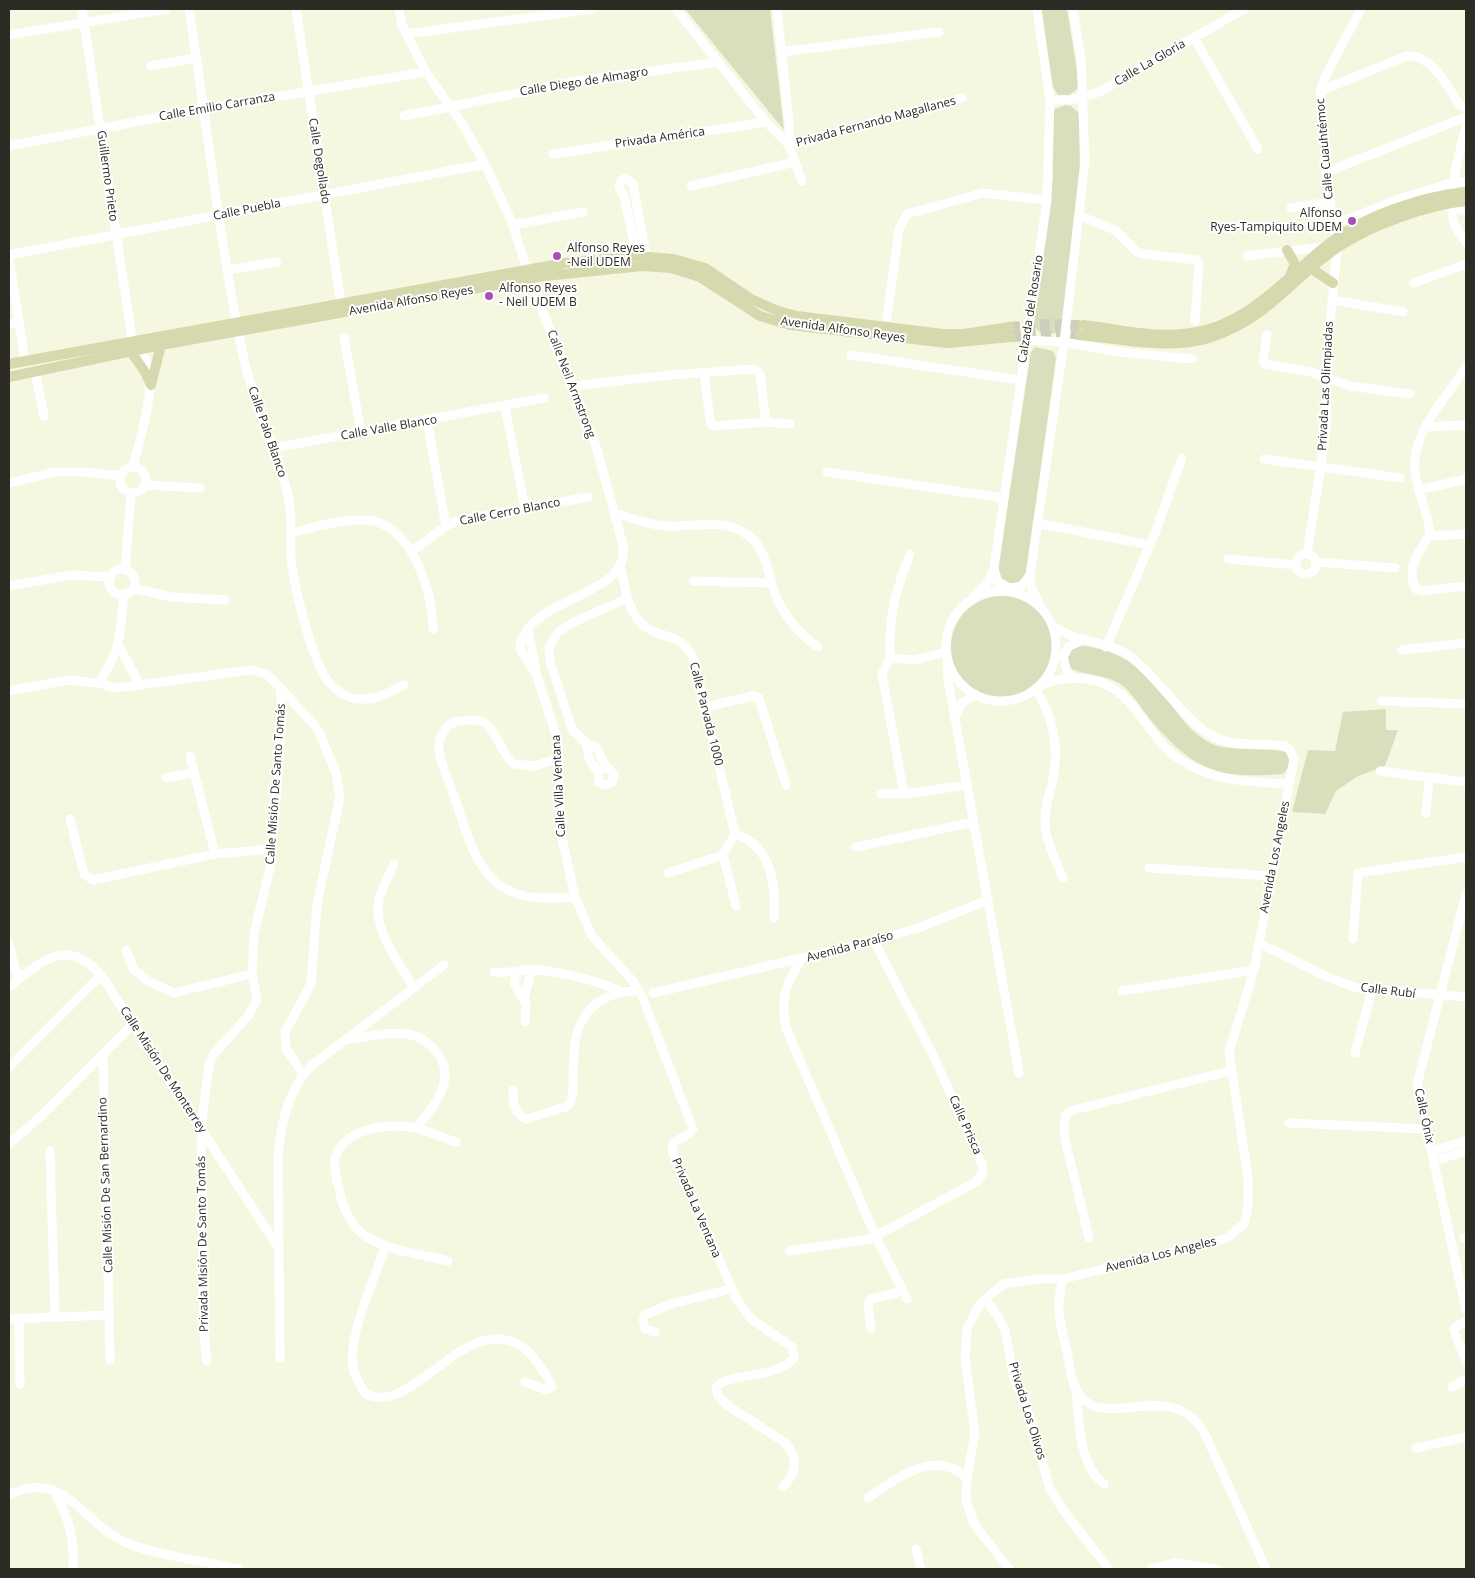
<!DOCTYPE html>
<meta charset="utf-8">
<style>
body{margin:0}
#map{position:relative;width:1475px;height:1578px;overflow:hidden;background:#f5f7e1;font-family:"Open Sans",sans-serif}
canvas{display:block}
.frame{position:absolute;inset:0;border:10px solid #2c2c24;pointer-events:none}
</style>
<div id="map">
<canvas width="1475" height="1578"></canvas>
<div class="frame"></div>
</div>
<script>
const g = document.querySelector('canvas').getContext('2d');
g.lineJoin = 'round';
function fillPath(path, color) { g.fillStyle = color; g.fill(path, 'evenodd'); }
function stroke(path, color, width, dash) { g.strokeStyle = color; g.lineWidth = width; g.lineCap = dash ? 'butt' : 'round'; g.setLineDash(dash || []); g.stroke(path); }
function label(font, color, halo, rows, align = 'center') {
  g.font = font + ' "Open Sans",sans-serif'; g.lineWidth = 4; g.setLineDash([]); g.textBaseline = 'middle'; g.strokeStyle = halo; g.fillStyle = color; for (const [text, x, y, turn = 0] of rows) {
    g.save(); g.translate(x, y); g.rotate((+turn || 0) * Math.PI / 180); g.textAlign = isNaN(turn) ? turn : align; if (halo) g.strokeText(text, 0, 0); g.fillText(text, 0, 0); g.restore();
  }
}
fillPath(new Path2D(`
 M685,9H770L784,130Z
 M1039,9H1067L1079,84V88L1069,95H1058L1051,84Z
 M1065,105L1071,106L1079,113L1080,182L1061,329L1056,333L1044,335L1035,328L1034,319L1053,179L1052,113L1055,109Z
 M1035,347L1053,351L1056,358L1026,577L1023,581L1014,585L1003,581L998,568L1031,352Z
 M951 647a51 51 0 1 1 102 0a51 51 0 1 1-102 0Z
 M1077,645C1106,648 1131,658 1151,679C1171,701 1183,728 1210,743C1224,752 1266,747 1286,752C1291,762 1290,766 1283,774C1221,779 1196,772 1154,724C1143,712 1135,696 1123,686C1108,673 1077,676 1066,665L1067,652Z
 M1386,709V730H1398L1385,766L1358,776L1336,791L1325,814L1292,812L1308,750L1335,751L1343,712Z`), '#dadebc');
stroke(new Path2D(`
 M1010,327L1046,324L1083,325
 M1011,337L1062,333L1080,335`), '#cdcebb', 10, [10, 5]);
stroke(new Path2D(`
 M82,9L132,338L133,343C166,368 141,432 133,467
 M189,9C207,124 219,241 243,355C253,405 279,450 289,500C292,518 290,536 291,554C292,581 312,661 328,681C351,709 378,700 404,685
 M296,9L342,310
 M399,9L402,25L426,72L463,125L485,164L513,225L530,280L596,446L623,545C631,599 525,595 520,649L535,673
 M676,9L766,122L789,145L802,181
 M777,9L789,123V145L962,98
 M406,34L593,9
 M9,35L166,9
 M1194,38L1258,149
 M781,52L939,32
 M151,66L196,58
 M1320,91L1407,56C1432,54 1447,86 1459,104L1466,108
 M1050,100H1071L1099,92L1244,9
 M404,116L577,81L719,62
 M1466,125C1460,153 1446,195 1454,223C1456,230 1462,237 1466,243
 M9,146L203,109L426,72
 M553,154L766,122
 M1326,172L1466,117
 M691,186L795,162
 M1291,208L1329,202
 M1452,209H1466
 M1080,216L1115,230L1137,252L1144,254L1197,260L1199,263L1195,321
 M1332,216L1346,220L1399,199L1454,182H1466
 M513,225L583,212
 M9,255L485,164
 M637,256L624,196L619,187L620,182L625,178L633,184L646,256
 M1247,256L1325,247
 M9,258L25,361
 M228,270L277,262
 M1414,283L1466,264
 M1332,300L1403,312
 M887,317L899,229L907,214L983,193L1047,200
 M9,324L20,322
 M1267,335L1263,360L1265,364L1311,372L1350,386L1410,394
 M344,337L361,432
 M1026,340L1064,342L1119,352L1192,359
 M851,355L1020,380
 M1466,367C1446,399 1410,432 1415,473C1418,494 1428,512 1430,533C1421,551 1404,567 1416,589L1422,591L1466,586
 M35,371L44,416
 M704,373L710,420L713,426L766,422L790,424
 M573,386L671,375L754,369L760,374L766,422
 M505,407L525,508
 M427,421L446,526
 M1425,427L1466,425
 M273,448L544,398
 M1264,459L1400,478
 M120 480a13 13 0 1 1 26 0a13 13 0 1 1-26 0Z
 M827,472L1003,498
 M9,483L55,472H83L120,476
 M146,485L200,488
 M1419,490L1466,479
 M615,513C634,519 652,526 671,526C695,527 720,519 743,532C769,546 767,578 778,601C787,619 802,636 818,647
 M1037,523L1150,545
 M291,533C315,527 341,519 366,520C411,522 433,592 433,629
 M1429,536L1466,534
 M412,551L446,526L457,521L588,497
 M1296 564a10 10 0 1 1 20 0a10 10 0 1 1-20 0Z
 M1307,554L1324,445L1327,419L1325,377L1337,248L1326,172L1320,91L1327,73L1361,9
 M1228,559L1296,565
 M1316,562L1395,568
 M620,566C625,584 627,610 642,624C662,642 680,629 694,660L735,834
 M994,568L997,581L1009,588L1022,586L1030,575
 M125,569L131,493
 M109 582a13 13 0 1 1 26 0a13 13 0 1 1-26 0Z
 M693,581L771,583
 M9,586L72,575L110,577
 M133,588L171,597L225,600
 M946 646a55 55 0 1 1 110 0a55 55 0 1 1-110 0Z
 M970,601L988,582L994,568L1047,200L1050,100L1037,9
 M1041,607L1032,589L1030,575L1064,342L1085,161L1081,58L1073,9
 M528,629L537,676L557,738L561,834L575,897L592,936L632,980L642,996L693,1129L691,1132L673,1143L672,1151L736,1298L751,1319L792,1347L794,1358C774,1381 727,1371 716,1388L718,1396L727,1405L784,1442C799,1457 797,1472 783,1487
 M119,646L140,685
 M1106,647L1155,533L1182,458
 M1402,650L1466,643
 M947,656L948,680L1019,1073
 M890,658L882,674L904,794
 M890,658C889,613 894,596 910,554
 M890,658L914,660L946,652
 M1072,677L1067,672L1063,657L1069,646L1081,641
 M98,683C122,651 120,633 124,594
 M1042,685C1057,679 1070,677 1086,679C1137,685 1144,738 1182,761C1216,782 1251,782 1289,784
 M1036,690C1052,715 1060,748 1053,778C1050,793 1044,808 1045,823C1046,842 1056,861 1063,878
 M9,691L68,680L98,683L116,688L251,670L266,674L273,680L315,726L321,736L336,773L340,797L317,904L311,984L285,1032L286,1049L303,1074
 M1382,701L1466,704
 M705,707L753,696L759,698L786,785
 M956,716L961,704L975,694
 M586,743L597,748L606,768
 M190,756L215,854
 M559,758L535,766L514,764C501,754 496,728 483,722C476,719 467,720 460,721C447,722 438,736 439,749C440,764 449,781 454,796C465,825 472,864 498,884C521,901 548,899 575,897
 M1380,771L1466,782
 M598,772L604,768L610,769L614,775L612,782L606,785L599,783L598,772L589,759L586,743L572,729L550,661L549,647L558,632L574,622L628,598
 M166,778L194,772
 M881,794H904L968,785
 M1426,813L1429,778
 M70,819L84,874L93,880L215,854L273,849
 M735,834C771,845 776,885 774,918
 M856,847L974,822
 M723,855L736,906
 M394,864C388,877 378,894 378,909C377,935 401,965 413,987
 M1149,868L1270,876
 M668,873L723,855L735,834
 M1466,894L1417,1085L1466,1310
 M1353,939L1358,873L1466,857
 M1259,943L1327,977L1357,988L1466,997
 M9,944L18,980
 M126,950L134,970L148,981L174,993L252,974
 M802,958C786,984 780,997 786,1028L875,1235L907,1299
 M494,972C506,973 515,972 526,970C547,968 601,981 621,992
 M517,973L514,983L526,1004L525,1022
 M9,987C40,962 67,936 101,975L278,1247
 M1122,991L1254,970
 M653,993L874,941L918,928L988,900
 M524,1000L531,971
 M346,1040C366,1037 390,1030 411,1035C421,1037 429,1043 436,1051C458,1078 435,1106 416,1128
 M1355,1053L1372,990
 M103,1055L110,1360
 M9,1067L101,975
 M513,1090C513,1103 513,1113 527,1119L568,1106C574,1098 573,1086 573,1076C574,1063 573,1046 577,1033C586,1004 610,990 639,991
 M1289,1123L1426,1129
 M9,1144L40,1117L132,1025
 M50,1151L55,1316
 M1432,1151L1466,1141
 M1434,1161L1466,1151
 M1089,1238L1064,1135L1065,1116L1070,1111L1231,1071
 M1464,1238H1466
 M386,1245C376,1274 347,1338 353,1367C355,1377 360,1386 366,1394C407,1414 451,1337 498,1339C514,1340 524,1346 534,1358C540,1367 549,1377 552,1387L547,1390L525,1382
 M790,1251L870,1239L976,1182L983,1173L982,1164L935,1059L874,941
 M448,1261C422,1254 386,1251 364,1235C350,1225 342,1205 339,1189C337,1180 333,1168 335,1159C342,1128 390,1122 416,1128C429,1131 443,1138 456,1142
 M1063,1279C1055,1307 1060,1324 1067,1351C1069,1362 1070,1374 1074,1385C1098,1441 1167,1372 1204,1432L1266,1569
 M985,1299L998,1317L1005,1330L1014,1379L1032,1421L1049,1487L1063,1510L1109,1569
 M9,1319L110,1315
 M19,1320L20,1384
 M1466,1321L1454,1328V1330L1466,1362
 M871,1328L868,1304L871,1299L896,1293L902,1289
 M655,1332L645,1329L643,1320L645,1315L671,1304L731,1289
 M280,1358L278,1158C280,1126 288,1089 312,1065L444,965
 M207,1361L204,1334L201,1127L209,1065L213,1055L249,1015L257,999L252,974L254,934L271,864L281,735V691
 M1075,1386C1080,1418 1077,1463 1104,1484
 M1452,1387L1466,1379
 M1416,1448L1466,1437
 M55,1493C69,1518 75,1541 73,1569
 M9,1495C64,1467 82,1524 127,1543C159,1556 204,1561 239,1569
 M868,1498C897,1479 934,1447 967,1478
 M916,1549L921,1569
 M1009,1569L974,1524L966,1500L967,1478L975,1433L965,1359L967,1329L977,1309L985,1299L1004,1284L1037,1279H1063L1202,1245L1227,1238L1244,1224L1248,1207V1178L1229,1052L1254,970L1294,759L1290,750L1285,746C1264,742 1241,747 1221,740C1187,728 1159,675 1125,653C1105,641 1077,642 1054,627
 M1151,1569L1176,1563L1217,1569`), '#fff', 9);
stroke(new Path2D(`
 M1287,250L1295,264L1290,276
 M1312,269L1333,283
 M1083,325C1118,329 1157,339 1192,333C1252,324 1290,272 1335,239C1369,214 1425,196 1466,192
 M1080,335C1119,339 1171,350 1209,338C1268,319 1291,279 1338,247C1372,225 1426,205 1466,201
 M131,352L145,372L151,385
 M9,364L565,263L637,256L673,259L705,268L751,299L778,311L797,316L943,334H964L1010,327
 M9,377L161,345L545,276L642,266L671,268L700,277L760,316L790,325L948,343L1011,337
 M151,385L161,345`), '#d6d8ad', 10);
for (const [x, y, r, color] of [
 [1352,221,5,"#a94eb9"],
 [557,256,5,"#a94eb9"],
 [489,296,5,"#a94eb9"]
]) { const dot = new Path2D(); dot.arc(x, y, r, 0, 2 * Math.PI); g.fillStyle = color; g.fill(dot); stroke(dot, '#fff', 2); }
label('12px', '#2c2c24', '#fff', [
 ["Calle La Gloria",1150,63,-30],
 ["Calle Diego de Almagro",584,82,-9],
 ["Calle Emilio Carranza",217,107,-10],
 ["Privada Fernando Magallanes",876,122,-15],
 ["Privada América",660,138,-8],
 ["Calle Cuauhtémoc",1325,149,-95],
 ["Calle Degollado",319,161,81],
 ["Guillermo Prieto",107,176,82],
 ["Calle Puebla",247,210,-11],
 ["Avenida Alfonso Reyes",411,301,-10],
 ["Calzada del Rosario",1031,309,-81],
 ["Avenida Alfonso Reyes",843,330,8],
 ["Calle Neil Armstrong",571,384,69],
 ["Privada Las Olimpiadas",1326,386,-87],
 ["Calle Valle Blanco",389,428,-10],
 ["Calle Palo Blanco",267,432,71],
 ["Calle Cerro Blanco",510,512,-11],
 ["Calle Parvada 1000",706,714,76],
 ["Calle Misión De Santo Tomás",276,784,-86],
 ["Calle Villa Ventana",559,786,-93],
 ["Avenida Los Angeles",1275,857,-79],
 ["Avenida Paraíso",850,947,-15],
 ["Calle Rubí",1388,991,7],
 ["Calle Misión De Monterrey",163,1070,57],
 ["Calle Ónix",1424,1116,78],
 ["Calle Prisca",965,1125,66],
 ["Calle Misión De San Bernardino",106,1185,-92],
 ["Privada La Ventana",696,1208,67],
 ["Privada Misión De Santo Tomás",203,1244,-91],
 ["Avenida Los Angeles",1161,1255,-14],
 ["Privada Los Olivos",1027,1411,73]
]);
label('12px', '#2c2c24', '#fff', [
 ["Alfonso",1342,214,"right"],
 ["Ryes-Tampiquito UDEM",1342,228,"right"],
 ["Alfonso Reyes",567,249],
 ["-Neil UDEM",567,263],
 ["Alfonso Reyes",499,289],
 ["- Neil UDEM B",499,303]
], 'left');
</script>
